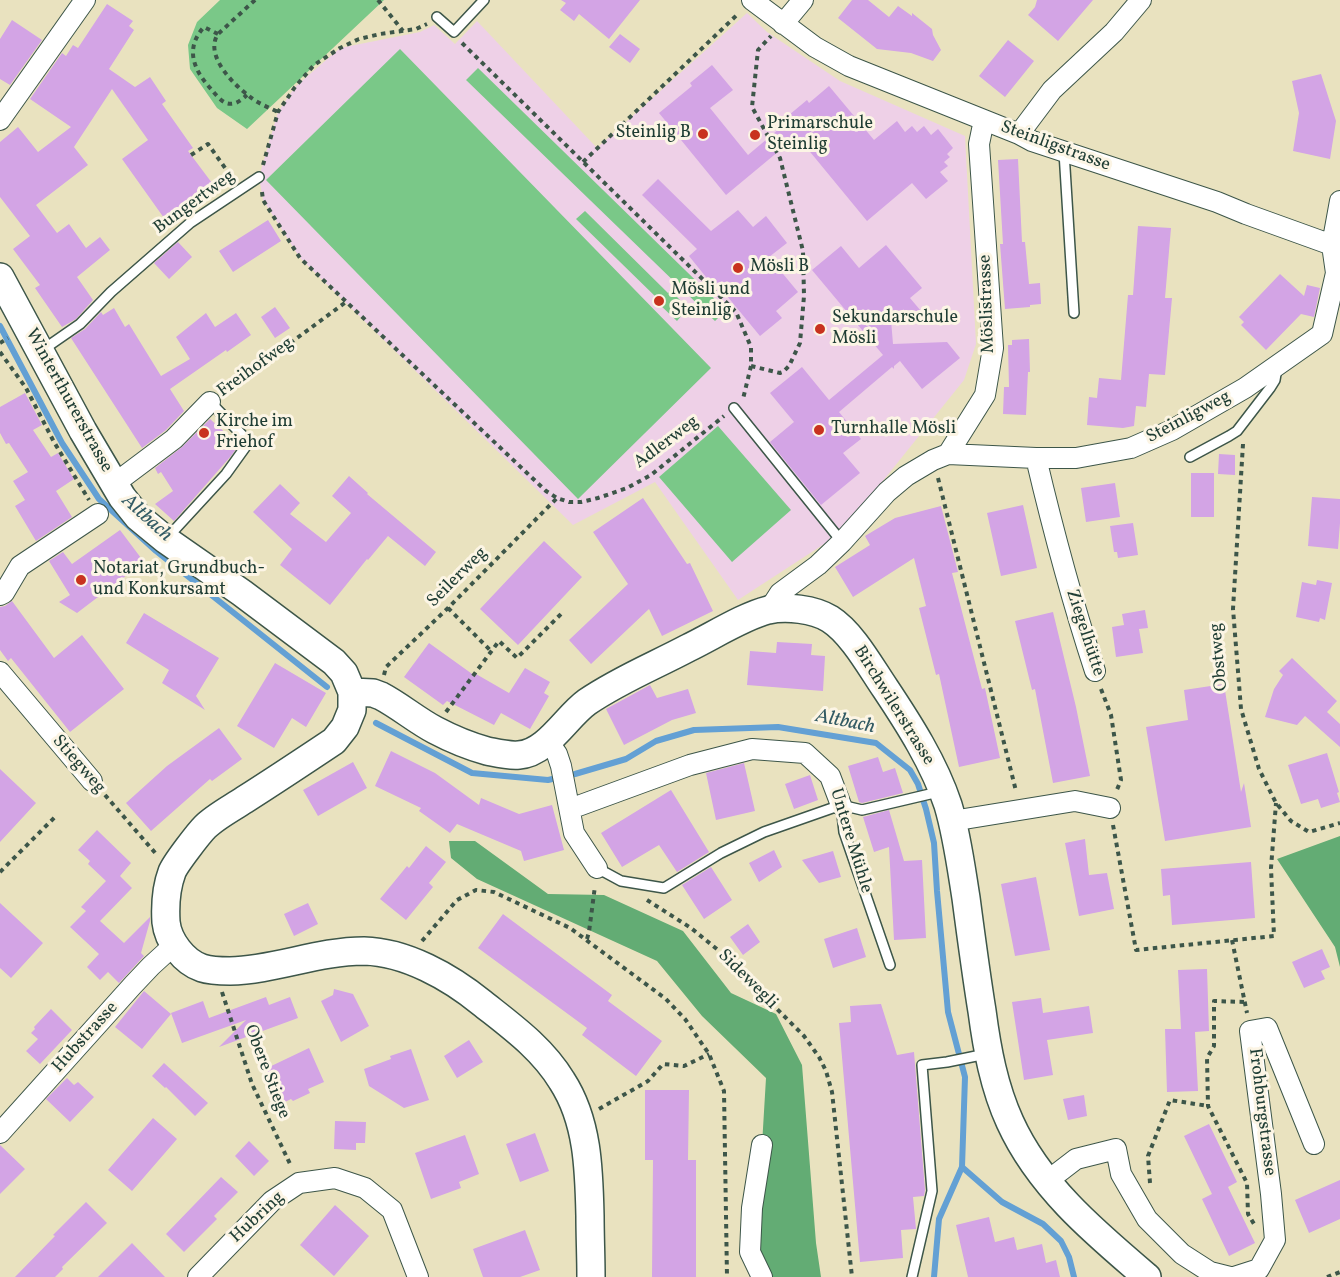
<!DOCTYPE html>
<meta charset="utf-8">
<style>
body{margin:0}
canvas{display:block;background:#e9e2bf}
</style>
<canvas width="1340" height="1277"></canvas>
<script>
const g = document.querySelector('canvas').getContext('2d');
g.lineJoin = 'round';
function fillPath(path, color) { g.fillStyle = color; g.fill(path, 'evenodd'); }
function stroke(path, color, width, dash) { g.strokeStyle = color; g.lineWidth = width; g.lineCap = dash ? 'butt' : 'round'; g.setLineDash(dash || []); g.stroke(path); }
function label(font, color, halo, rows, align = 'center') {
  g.font = font + ' Vollkorn,serif'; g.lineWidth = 6; g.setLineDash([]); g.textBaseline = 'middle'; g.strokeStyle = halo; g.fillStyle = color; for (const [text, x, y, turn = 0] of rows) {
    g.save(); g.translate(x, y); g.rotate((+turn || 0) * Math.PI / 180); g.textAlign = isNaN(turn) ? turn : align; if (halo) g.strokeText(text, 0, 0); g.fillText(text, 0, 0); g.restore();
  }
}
fillPath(new Path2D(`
 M747,13L767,32L840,81L965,136L976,344L964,380L841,533L738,600L655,482L573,525L300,258L263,200L259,177L278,112L295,87L340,48L420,32L434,25L455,44L477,21L597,148Z`), '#eed0e7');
fillPath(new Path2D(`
 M220,0H384L247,129L217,108L190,69L188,45L197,22Z
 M400,49L711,368L578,499L266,180Z
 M478,68L726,310L715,321L466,80Z
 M585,211L668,293L671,291L688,308L677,321L659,304L660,301L576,219Z
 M718,426L791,510L732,562L659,477Z`), '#7ac888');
fillPath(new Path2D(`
 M1340,836V967L1335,947L1277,859Z
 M449,841H475L548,894L604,895L683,931L731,993L776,1014L802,1065L816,1243L821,1277H762L750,1252L762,1145L766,1078L702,1016L657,961L477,879L451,858Z`), '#63ac74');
stroke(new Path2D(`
 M0,326L62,443L99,499L156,551L327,687
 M376,723L472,773L548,780L575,774L626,759L656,741L694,730L778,727L876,743L910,770L918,784L926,809L934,843L937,891L948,1012L965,1077L962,1167L939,1219L934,1277
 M962,1167L1002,1202L1043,1224L1061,1241L1069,1257L1074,1277`), '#63a0d4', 6);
fillPath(new Path2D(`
 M561,0H640L609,39L579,14L574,21L560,10L566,3Z
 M852,0H868L889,17L898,6L912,16V13L932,29L933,35L941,50L933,61L911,53L877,49L838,18Z
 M1037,0H1093L1058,41L1028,15L1035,7Z
 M107,4L133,21L129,26L134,30L109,69L135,87L150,77L166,101L162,104L193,148L188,151L212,183L164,218L122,159L148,140L112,89L74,147L88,165L36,205L57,233L69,224L86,248L100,237L110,250L77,277L93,300L76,319L62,327L35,288L40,285L13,249L30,236L0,197V142L18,127L38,152L71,127L30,99L62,53L66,56L73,45L78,48Z
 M12,20L42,40L10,85L0,79V39Z
 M620,34L640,49L630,63L609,47Z
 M1008,40L1034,61L1005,97L979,76Z
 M712,65L733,90L710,108L748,155L786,123L783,120L807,100L809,103L829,86L874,140L897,121L905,132L912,126L917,132L924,126L931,135L938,129L953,148L947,154L950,157L944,162L948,166L940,172L948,181L926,199L912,183L867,221L797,136L726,195L659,113L692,86L690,83Z
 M1321,74L1336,121L1330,159L1293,151L1299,113L1292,81Z
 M1018,159L1022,242H1025L1029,284L1040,283L1041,304L1030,305V307L1005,309L1000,244H1003L998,160Z
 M658,179L711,231L738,210L753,227L766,216L787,243L769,257L798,292L776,311L782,318L760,336L713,279L710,282L689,256L697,249L642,195Z
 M268,220L281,241L233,272L219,251Z
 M1138,226L1171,228L1165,298H1172L1165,375L1149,374L1146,407L1136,406L1134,426L1123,428L1087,425L1089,397L1097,398L1099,378L1121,380L1128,295H1133Z
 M178,242L192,257L169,279L154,263Z
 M886,245L922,288L910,298L926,317L891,320L893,344L947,342L960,358L922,389L900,361L894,366V369L892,367L839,412L861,439L843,453L860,473L821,505L770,442L794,422L770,393L802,367L829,400L883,355L812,270L841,246L859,268Z
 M1280,274L1304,296L1307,285L1320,288L1314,317L1301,314L1266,350L1241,325L1244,322L1239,317Z
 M275,307L290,328L275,338L261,317Z
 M114,308L125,327L129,324L161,376L190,359L176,337L206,313L215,327L236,313L251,335L227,352L226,350L170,389L184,411L166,430L142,448L71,338L85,329L101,312L103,315Z
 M1029,339L1030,372H1028L1026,415L1003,414L1004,387H1009L1008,345H1012V340Z
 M25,393L42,425L33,430L51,457L58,453L74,479L56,491L72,517L36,541L15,506L25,500L13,481L28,472L9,443L6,444L0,433V407Z
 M210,419L239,445L231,456L174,521L155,504L173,491L161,472L158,474L155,468L182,447Z
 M1219,454L1235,455V475L1218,474Z
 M1191,473H1214V517H1191Z
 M349,476L368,493L367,494L436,552L425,566L388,536L368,560L367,559L330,605L280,565L292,549L253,512L280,484L300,503L290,514L326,542L351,513L332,496Z
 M1115,483L1120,517L1086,522L1081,488Z
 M1312,497L1340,499V523L1338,549L1308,546Z
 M643,498L687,564L690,563L713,611L662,636L649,609L591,664L569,640L628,584L593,532Z
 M1023,505L1037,568L1001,576L987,513Z
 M941,506L958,572L952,573L982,689L985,688L1000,758L959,767L939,674L936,675L919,608L926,606L914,558L853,597L835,567L870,545L865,536L895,518Z
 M1133,523L1138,555L1118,558L1117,552H1114L1110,526Z
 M120,530L144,562L77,613L59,602L70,595L49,561L63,552L72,564Z
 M544,541L582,577L518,645L480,609Z
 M1317,580L1332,583L1325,620L1320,618L1319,622L1296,617L1302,582L1316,585Z
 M12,601L54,658L82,635L124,689L70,732L11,658L8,661L0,650V607L5,606Z
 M1145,610L1148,628L1139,629L1143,653L1116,657L1112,627L1124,625L1122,614Z
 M1053,612L1076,707L1090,776L1053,783L1035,689L1032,690L1015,621Z
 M144,613L219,658L196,696L205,710L162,683L169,670L126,643Z
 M777,642L812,644L811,655L825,656L823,691L747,685L750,651L776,653Z
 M429,643L475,676L476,674L509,693L525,668L550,682L544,693L549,696L530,729L501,713L494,725L447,701L443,705L404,677Z
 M1292,658L1337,701L1327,712L1340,724V747L1305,716L1297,725L1265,717L1274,689L1283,675L1279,671Z
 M275,663L326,693L306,727L292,718L274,748L237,726Z
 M1224,684L1241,792L1244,783L1251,827L1165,841L1146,727L1188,720L1184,690Z
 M650,685L657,698L688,689L696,713L672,720L624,745L606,709Z
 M219,728L242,759L212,781L210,779L151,831L126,803L167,766Z
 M391,751L435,773L479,805L481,798L519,814L552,805L564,850L524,861L521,851L457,824L450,833L419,811L421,808L375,786Z
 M1327,753L1339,792L1337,793L1340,802L1321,808L1318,799L1301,804L1288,765Z
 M878,757L883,772L895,768L903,793L862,803L859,802L848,766Z
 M353,762L367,788L318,816L303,790Z
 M744,763L755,811L716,820L706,773Z
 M0,769L36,803L0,842Z
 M810,775L818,800L794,809L785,784Z
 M671,790L709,852L677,872L659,845L622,867L601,833Z
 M889,810L904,861L922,860L926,938L894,940L889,847L874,852L863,817Z
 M97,830L131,863L120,876L132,888L100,921L124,943L150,917V921L141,953L144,956L119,983L108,972L100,980L87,967L99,954L70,927L86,911L81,907L106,881L88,864L90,861L78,850Z
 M1085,839L1089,875L1107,873L1114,909L1079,916L1065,843Z
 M426,846L446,862L429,883L433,887L406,920L380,899L407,866L409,868Z
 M774,850L782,867L759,882L749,863Z
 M833,851L841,877L819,883L802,860Z
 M1251,862L1255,918L1172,925L1170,895L1163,896L1161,869Z
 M711,867L732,900L704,919L682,885Z
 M1036,877L1050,950L1015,956L1001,884Z
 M0,903L43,943L11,978L0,968Z
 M308,903L318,924L294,936L284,914Z
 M503,914L612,995L608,1001L662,1041L636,1076L582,1035L587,1028L478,948Z
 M748,924L760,942L743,955L730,937Z
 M857,928L866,957L833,968L824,939Z
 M1322,949L1330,967L1321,971L1325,979L1304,988L1292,962Z
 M1207,969L1209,1031L1195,1032L1198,1091L1167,1092L1165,1029H1181L1178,970Z
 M334,989L353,994L369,1026L341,1042L321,1001L333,995Z
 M144,991L171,1014L142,1049L115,1027Z
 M266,997L269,1005L290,997L298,1018L219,1047L246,1020L182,1043L171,1013L203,1001L209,1018Z
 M1041,998L1043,1013L1089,1006L1093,1033L1047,1040L1053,1075L1024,1080L1012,1002Z
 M881,1004L897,1055L914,1052L925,1190L924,1196L913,1197L916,1229L901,1230L903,1258L860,1262L839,1023L851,1022L850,1006Z
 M51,1009L72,1030L40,1064L26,1051L38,1039L31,1033L35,1029L34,1027Z
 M469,1040L483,1062L457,1078L444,1056Z
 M309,1048L324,1082L308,1089L310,1093L293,1101L291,1099L281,1104L265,1069Z
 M411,1049L429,1100L404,1108L369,1086L364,1069L391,1059L390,1056Z
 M164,1063L208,1103L195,1116L166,1087L165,1088L152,1076Z
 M67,1078L74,1085L78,1082L94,1097L70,1122L46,1099Z
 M645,1090H689L688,1160H696V1277H652L653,1160H645Z
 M1084,1095L1087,1116L1068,1120L1063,1099Z
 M153,1118L177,1139L132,1191L108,1170Z
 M335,1121L366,1122L365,1143H356V1150L334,1149Z
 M1209,1124L1237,1182L1228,1187L1255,1243L1229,1256L1202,1199L1212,1194L1184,1136Z
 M535,1133L549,1171L520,1182L506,1144Z
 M465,1135L479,1174L459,1182L461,1188L431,1199L415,1153Z
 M249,1141L269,1161L254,1176L235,1156Z
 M0,1145L25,1169L0,1194Z
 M221,1177L238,1192L214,1216L217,1219L184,1252L166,1234Z
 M1340,1180V1219L1309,1233L1295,1200Z
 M86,1202L107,1223L62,1267L63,1269L55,1277H15L55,1236L53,1235Z
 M335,1205L369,1236L334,1276L300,1245Z
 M989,1217L995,1242L1014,1237L1017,1250L1042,1244L1046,1263L1056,1260L1060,1277H968L956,1225Z
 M525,1230L540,1270L520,1277H483L473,1249Z
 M132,1243L165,1277H98Z`), '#d3a4e5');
const lane = new Path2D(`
 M437,17L454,32L484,0
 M1064,152L1074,313
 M41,351L80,324L111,292L190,223L259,177
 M734,408L842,542
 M1190,457L1229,436L1237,431L1270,388L1275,380L1277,368
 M168,537L226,474L249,442L210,402
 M841,805L844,832L890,965
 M597,868L621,881L664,888L721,853L764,832L841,805L862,810L930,794L940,790
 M912,1277L932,1191L922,1065L947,1062L986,1054`);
const street = new Path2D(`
 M752,0L815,47L849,66L1019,134L1032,141L1217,202L1246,214L1332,245
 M783,24L803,0
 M0,120L85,0
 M1019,134L1052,90L1114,32L1141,0
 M948,454L1036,458H1076L1131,448L1172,430L1245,388L1322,334L1336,273L1332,245L1340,201
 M1036,458C1053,530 1072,601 1095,671
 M114,484L174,439L210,402
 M0,595L4,593L20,566L98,514
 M769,610L780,593L818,565L842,542L887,492L906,476L933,460L948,454L985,395L993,348L979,144L984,120
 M0,672L92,781
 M547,740L557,754L561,766L574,833L597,868
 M570,809L690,765L752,749L805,753L830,776L841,805
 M952,821L1075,801L1110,808
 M0,1133L133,985L151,966L174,945
 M762,1145L752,1208L750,1252L762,1277
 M1046,1182L1076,1159L1116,1149L1121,1174L1147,1219L1182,1254L1210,1272L1230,1277
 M198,1277L272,1201L299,1183L335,1178L365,1188L392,1210L418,1277
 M1234,1277L1259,1269L1275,1240L1271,1194L1250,1031L1267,1028L1314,1144`);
const secondary = new Path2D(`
 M0,277L83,431L122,497L138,517L166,540L242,593L334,662L344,673L352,692V710L345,727L334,741C304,761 274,781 244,800C232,808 215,817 205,827C199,833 175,864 172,872C166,888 165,905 166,922C168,941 184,962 202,968C211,971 221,971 230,971C275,970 318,951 364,951C406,952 450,977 482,1003C511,1026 542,1048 562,1081C588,1121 589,1170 590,1216C590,1236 591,1257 591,1277
 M352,692L373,693L381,696C400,706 416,720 435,730C452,739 469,746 487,751C497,753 508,756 519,755C547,753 566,717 587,702C619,680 654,666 688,648C711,637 744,616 768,610C786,606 814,609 830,619C852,633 870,666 885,688C909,724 934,763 948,805C957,835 961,867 966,898C971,936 976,974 982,1011C987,1049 994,1087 1010,1122C1039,1186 1094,1232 1147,1277`);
stroke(lane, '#3d5649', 12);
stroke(street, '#3d5649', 22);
stroke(secondary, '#3d5649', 30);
stroke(new Path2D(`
 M255,0L218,34C204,55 233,84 249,96C257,103 268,107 278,112
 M378,0L403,31
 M218,34L204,27C184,49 194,71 212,90C215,94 221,101 226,103C235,106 241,100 247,95
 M462,43L736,312L751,347V366L743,399
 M191,155L208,144L233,179
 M583,162L739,13
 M263,165L278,112L295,87L314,65L340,48L359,39L380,34L416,29L427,24
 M262,192L263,200L300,258L546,491L557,498L569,502H581L598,498L627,488L651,475L724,416
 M0,343L8,338
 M0,352L26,388L54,442L89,500
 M751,366L780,373L783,372L789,366L800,343L804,296L803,251L780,158L752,107L758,50L771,36
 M225,391L346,302
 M1243,444L1233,609L1241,709L1259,769L1276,803L1291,821L1309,832L1340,823
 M938,478L1016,791
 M448,608L491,651
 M384,675L386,667L448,608L557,498
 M1101,689L1111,715L1121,780L1116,792
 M446,712L499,641L517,658L562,613
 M105,795L157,855
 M1113,825L1136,950L1274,936L1271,868L1276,803
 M0,872L56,816
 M647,900L691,928L718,950L804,1036L819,1057L826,1071L832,1092L852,1277
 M587,939L589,932L595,886
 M1232,940L1247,1013
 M422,941L457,900L476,890L494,892L570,928L666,999L685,1019L709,1054L724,1091L727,1277
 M222,992L252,1084L291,1166
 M1244,1002L1214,1001V1046L1207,1058L1208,1106L1247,1183L1248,1214L1254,1224
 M599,1109L648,1081L663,1064L684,1066L709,1054
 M1150,1183L1148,1156L1170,1100L1208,1106
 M1327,1277L1340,1272`), '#3d5649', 4, [4.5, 4.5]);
stroke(lane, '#fff', 9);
stroke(street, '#fff', 20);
stroke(secondary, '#fff', 27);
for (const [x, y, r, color] of [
 [703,134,6,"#c8321e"],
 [755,135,6,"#c8321e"],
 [738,268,6,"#c8321e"],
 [659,301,6,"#c8321e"],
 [820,329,6,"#c8321e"],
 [819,430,6,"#c8321e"],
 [204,433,6,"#c8321e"],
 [81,580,6,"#c8321e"]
]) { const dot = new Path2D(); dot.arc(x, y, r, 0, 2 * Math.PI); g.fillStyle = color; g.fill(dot); stroke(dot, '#fcf5e5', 2); }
label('18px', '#1f3d34', '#fcf5e5', [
 ["Primarschule",767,125],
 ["Steinlig",767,146],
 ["Steinlig B",691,134,"right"],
 ["Mösli B",750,268],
 ["Mösli und",671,291],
 ["Steinlig",671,312],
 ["Sekundarschule",832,319],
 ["Mösli",832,340],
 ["Kirche im",216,423],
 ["Friehof",216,444],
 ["Turnhalle Mösli",831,430],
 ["Notariat, Grundbuch-",93,570],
 ["und Konkursamt",93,591]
], 'left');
label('18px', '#1f3d34', '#fcf5e5', [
 ["Steinligstrasse",1055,147,20],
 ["Bungertweg",195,203,-36],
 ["Möslistrasse",988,304,-92],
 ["Freihofweg",256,368,-36],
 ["Winterthurerstrasse",68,401,61],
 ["Steinligweg",1189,418,-28],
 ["Adlerweg",667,443,-37],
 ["Seilerweg",458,578,-45],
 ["Ziegelhütte",1084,633,72],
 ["Obstweg",1220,657,-95],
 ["Birchwilerstrasse",893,706,58],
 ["Stiegweg",78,765,49],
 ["Untere Mühle",850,841,73],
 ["Sidewegli",747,980,45],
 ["Hubstrasse",86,1038,-48],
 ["Obere Stiege",266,1072,69],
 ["Frohburgstrasse",1261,1112,83],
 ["Hubring",258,1218,-43]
]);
label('italic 20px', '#335b64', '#fcf5e5', [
 ["Altbach",146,519,42],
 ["Altbach",845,723,11]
]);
</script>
